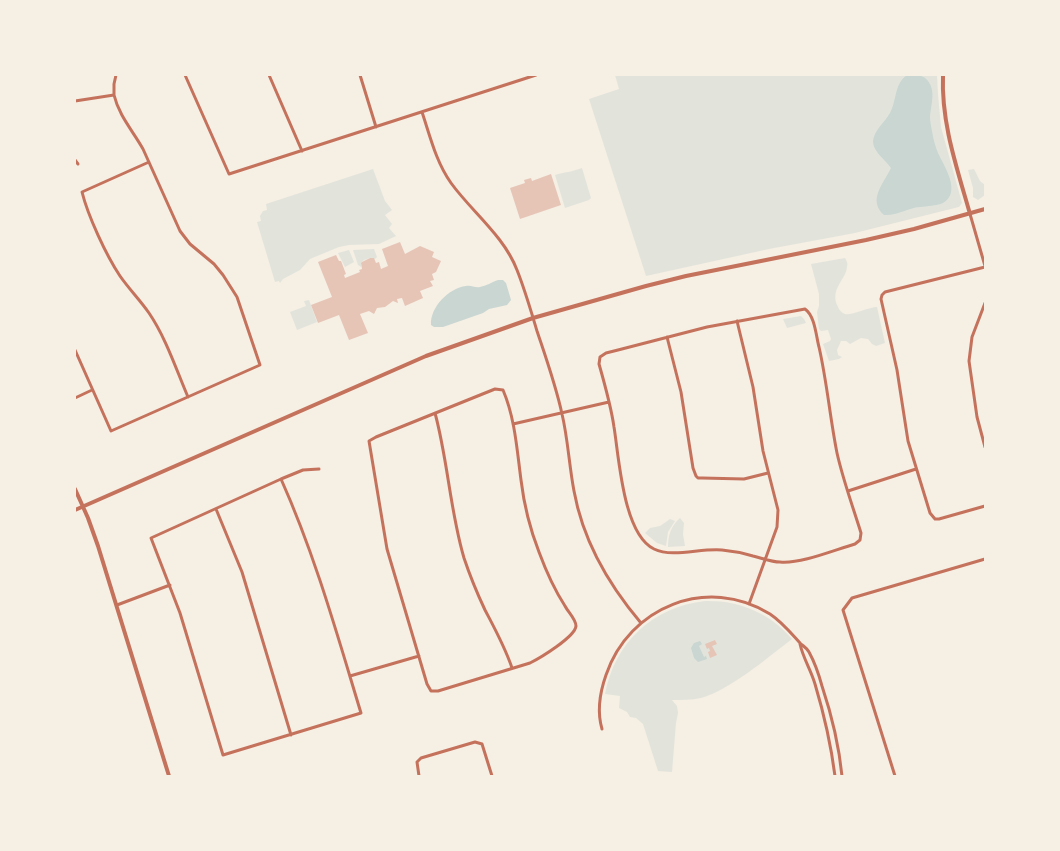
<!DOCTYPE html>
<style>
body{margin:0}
#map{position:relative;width:1060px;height:851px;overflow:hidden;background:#f6efe4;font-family:Mulish,sans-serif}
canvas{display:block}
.frame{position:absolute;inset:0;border:76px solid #f6efe4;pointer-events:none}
</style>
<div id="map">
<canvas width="1060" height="851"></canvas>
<div class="frame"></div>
</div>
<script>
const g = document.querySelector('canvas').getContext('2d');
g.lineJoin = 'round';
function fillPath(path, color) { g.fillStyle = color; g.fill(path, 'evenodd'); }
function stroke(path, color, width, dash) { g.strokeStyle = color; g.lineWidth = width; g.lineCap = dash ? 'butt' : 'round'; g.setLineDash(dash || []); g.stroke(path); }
fillPath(new Path2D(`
 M615,75H937L938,94L941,127L962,203L959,207L855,233L769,249L646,276L589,99L619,89Z
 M582,168L591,198L589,200L565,208L555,175C564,172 572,172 582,168Z
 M373,169L385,201L392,210L385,215L392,224L389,228L396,236L379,244L349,245L339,247L322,254L310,259L300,270L283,279L280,283L279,281L275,282L257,222L261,221L260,216L263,211L267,210L266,204Z
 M974,169L980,181L985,185V195L978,200L973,197V188L968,170Z
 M374,249L377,257L375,259L370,258L364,260L361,263V267L358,265L353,250Z
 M349,250L354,262L345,267L338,253Z
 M845,258C847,262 848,263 847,267C846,280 829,289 838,307C839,310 842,313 845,314C850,316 869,307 877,307L885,343L876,346L872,344L868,339L861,338L850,344L846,341H841L837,350L838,355L842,357L839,359L829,361L823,344L830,341L831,339L828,330L821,331L819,329L817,312L819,306V294L811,264Z
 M309,300L317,322L297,330L290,312L306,306L304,301Z
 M801,316L804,319L806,323L787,328L783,319Z
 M680,518L684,523L683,534L685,546L668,547C668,535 671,526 680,518Z
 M670,519L675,521L668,532L666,546L657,543L645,533L650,528L660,526Z
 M705,601C739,600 770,613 792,639C767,658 730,690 701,698C691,700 682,700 672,700L677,706L678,713L676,723L672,772L658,771L643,724L636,718L630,717L627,712L619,708L620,696L605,694C615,642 653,607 705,601Z`), '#e2e4dc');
fillPath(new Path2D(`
 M907,75C915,75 923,74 928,81C936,91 931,105 930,117C930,121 931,126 932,131C933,138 935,146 938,153C944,166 962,192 943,203C936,206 927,206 920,207C907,208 897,216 884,215C867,200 884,183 891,168C886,160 873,152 873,141C874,130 885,122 890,113C897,100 894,84 907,75Z
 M498,280H503L506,283L511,300L507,305L489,309L483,313L443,327H434L431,325C430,307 449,288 466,286C471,285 475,288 480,287C486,286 492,282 498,280Z
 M700,641L702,644L699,646L704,657L706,656L707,659L698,662L694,658L691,648L694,643Z`), '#c9d6d2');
fillPath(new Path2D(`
 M551,174L561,205L520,219L510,188L525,183L524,180L531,178L532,181Z
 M400,242L405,254L420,246L434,252L432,257L441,261L436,272L432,274L434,280L430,281L433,286L420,291L423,298L405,306L402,298L397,299L398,303L393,301L385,307L377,308L374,314L369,311L360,314L368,333L349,340L339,315L318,323L311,305L332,297L318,262L336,255L339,261H341L346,274L344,275L345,278L360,272L359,270L362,269L361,263L362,262L370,258H374L376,263L379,262L381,269L388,266L382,249Z
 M715,640L717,644L712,646L717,655L710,658L708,652L710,651L709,648L707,649L705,644Z`), '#e6c5b7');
stroke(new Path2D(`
 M185,75L229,174L536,75
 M269,75L302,151
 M360,75L376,127
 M75,101L114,95V84L116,75
 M422,112C430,136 436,162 451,183C472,212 504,236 517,270C525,290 531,311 537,331C546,358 556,386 562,414C568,439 569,465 574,491C583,541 608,584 641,623
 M75,160L78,164
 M149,162L82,192C88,216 106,255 120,276C129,289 140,300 149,313C166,338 176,369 188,397
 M970,214L985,266
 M985,267L885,292L882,295L881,299L897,370L908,441L930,513L935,519H939L985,506
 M985,303L972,337L969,361L977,417L985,447
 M805,309C815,316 816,336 819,347C827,382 830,418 837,453C843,480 853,507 861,533L860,540L855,544C834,550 801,564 780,562C771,562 762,558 753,556C743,553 733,551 722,550C700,548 673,558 654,549C623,534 619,457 614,427C611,406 605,385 599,364L600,357L606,353L618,350L707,327Z
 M737,321L753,387L763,451L778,510L777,527L749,604
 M667,337L681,392L693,468L696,476L698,478H702L744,479L768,473
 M75,350L111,431L260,365L237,297L223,275L214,264L190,244L180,231L143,149C133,131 119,116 114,95
 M495,389L503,390C515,418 517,450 521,480C524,505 530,529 539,552C546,571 554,589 565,606C568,612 576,619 576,626C575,637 540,658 530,663L438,691H431L427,684L387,549L369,441L376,437Z
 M75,398L92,390
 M435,413C448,461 450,511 464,558C470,576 477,593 485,610C495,629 505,647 512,668
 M513,424L609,402
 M281,479C315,555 337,634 361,713L223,755L180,613L151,538L281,479L303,470L319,469
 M848,491L916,469
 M216,509L242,572L291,735
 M117,605L170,585
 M800,644C803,658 811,670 815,684C824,714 831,745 835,776
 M350,676L419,656
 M602,729C597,712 600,692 606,675C629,607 707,575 770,614C782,622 790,632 800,643C803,646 807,648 809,652C815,663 819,675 822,686C832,716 839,746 842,776
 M419,776L417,762L421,758L475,742L482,744L492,776
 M895,776L843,610L852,598L985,559`), '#c5725c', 3);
stroke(new Path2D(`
 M943,75C941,123 957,168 970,214
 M75,489L88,518L98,546L169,776
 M75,510L426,356L533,318L646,286L686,276L866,240L914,229L985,209`), '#c5725c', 4);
</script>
